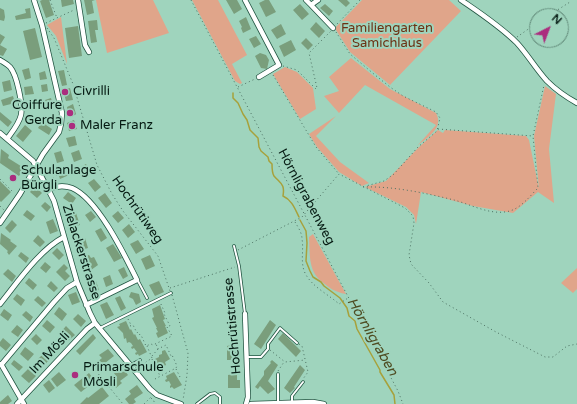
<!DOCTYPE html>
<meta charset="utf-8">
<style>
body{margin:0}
#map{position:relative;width:577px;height:404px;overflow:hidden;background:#9fd4bd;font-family:"Varela Round",sans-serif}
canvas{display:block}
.north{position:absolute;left:529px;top:8px;width:40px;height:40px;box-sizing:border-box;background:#9fd4bd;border:1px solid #618a79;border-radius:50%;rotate:42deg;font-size:11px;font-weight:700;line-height:16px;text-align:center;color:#051a12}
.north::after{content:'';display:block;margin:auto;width:14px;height:18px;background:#ab2d7e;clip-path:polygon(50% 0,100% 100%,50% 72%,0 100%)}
</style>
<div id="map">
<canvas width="577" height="404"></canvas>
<div class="north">N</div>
</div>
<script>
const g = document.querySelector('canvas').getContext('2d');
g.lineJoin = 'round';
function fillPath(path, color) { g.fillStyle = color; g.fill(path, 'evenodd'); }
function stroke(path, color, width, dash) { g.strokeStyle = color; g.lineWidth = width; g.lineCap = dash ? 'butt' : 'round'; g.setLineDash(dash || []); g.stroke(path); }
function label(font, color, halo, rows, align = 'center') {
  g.font = font + ' "Varela Round",sans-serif'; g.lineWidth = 4; g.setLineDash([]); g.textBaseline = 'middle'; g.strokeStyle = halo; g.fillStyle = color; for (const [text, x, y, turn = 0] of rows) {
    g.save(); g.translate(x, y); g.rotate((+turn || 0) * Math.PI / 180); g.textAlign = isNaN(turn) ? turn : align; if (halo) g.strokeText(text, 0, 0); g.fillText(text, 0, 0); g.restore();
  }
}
fillPath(new Path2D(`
 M96,0H153L169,33L107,53Z
 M192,0H218L247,55L232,64L242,83L240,84L235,81Z
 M362,0H449L461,11L390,85L350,52L336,30V27Z
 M61,17L67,64L56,36L47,25Z
 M351,58L390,89L436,113C444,128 428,137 417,146L436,125L365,85L339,113L324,96L339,91L329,77Z
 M285,67L297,72L313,88L316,109L300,119L273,74Z
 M545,86L556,94L549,149L554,203L538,192L513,213L473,206L421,192L416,224L414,215L406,207L365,187L386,181L418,148L438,130L443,133L445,130L526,136L529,140L539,189L534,136Z
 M336,116L316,136L340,162L369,183L362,186L339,172L317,147L309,134Z
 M313,234L346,294C334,292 330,288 321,281C308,270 310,253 309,237Z
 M577,268V289L573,293L561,283Z`), '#e0a58a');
stroke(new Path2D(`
 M233,93V98L238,103L243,114L247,120L250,130L258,138L259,147L261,151L268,157L269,161L272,164C272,168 272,173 274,176C281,184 285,184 283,196C292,200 295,209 299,217
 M300,220L306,231L307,243L306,261L310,271L313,277L321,282L324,286L340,298L347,308L349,316L355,321L357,329L380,370V372L394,395L395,404`), '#a7a13b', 1.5);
fillPath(new Path2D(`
 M42,0H49L54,15L46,18L40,1Z
 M61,0H73L74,4L62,7Z
 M84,0H95L92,1L94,13L87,15Z
 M226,0H237L242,9L234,14Z
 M265,0H269L276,12L266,17L259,3Z
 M338,0H347L350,3L346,7Z
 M300,4L309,14L302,20L293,10Z
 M325,4L333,11L329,16L320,8Z
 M0,8L4,10L5,17L4,21L0,20Z
 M30,8L31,18L16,20L15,16L26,13L25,9Z
 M246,17L251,29L243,33L241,28L242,27L239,21Z
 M97,20L98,30H95L97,42L91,43L88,21Z
 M316,22L325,31L319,38L310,29Z
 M281,24L286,34L277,39L271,30Z
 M78,26L82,56L69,58L65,28Z
 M35,28L42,57L30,60L23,31Z
 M0,34L5,37L0,45L7,49L3,56L0,55Z
 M256,36L261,44L254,48L249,39Z
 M306,38L313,45L308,50L301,43Z
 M291,40L296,50L284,57L279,46Z
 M260,53L266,55L269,60L267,69L261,68L255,56Z
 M29,68L31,78L25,80L22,70Z
 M64,70L67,85L62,86L58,71Z
 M45,71L47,79L40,80L39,73Z
 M10,80L12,90L4,92L2,82Z
 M47,84L48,91L42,92L41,85Z
 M32,86L34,94L25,95L24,87Z
 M70,88L73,100L66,101L63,90Z
 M13,96L15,103L3,106L1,100Z
 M51,98L53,105L47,106L45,100Z
 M35,100L37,109L30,110L29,101Z
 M73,104L76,114L75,115L69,116L67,107Z
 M0,112L12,122L8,127L0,120Z
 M42,117L47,118L46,125L52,129L49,135L38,128L41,123Z
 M74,120L77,129L69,131L67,123Z
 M25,125L32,131L23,142L16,136Z
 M75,136L77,145L69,147L66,138Z
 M1,149L9,155L8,158L24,168L19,176L0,163Z
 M79,150L82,159L74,162L71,153Z
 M61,151L64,161L57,163L54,153Z
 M86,164L90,172L87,173L88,175L82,178L77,169Z
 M66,167L69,175L60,179L57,170Z
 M94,179L101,187L95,192L88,183Z
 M0,181L11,192L1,202L0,201Z
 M35,186L42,193L37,198L30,192Z
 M68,192L76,198L72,204L63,198Z
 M105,193L112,203L106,208L98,198Z
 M45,202L51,207L47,212L41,206Z
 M27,210L35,216L31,221L23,215Z
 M91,211L96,217L90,222L85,215Z
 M118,211L124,218L118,223L112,216Z
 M76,213L80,225L71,227L68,215Z
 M53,219L58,231L50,234L46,222Z
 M12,220L17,225L10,233L5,228Z
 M129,224L135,232L128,238L122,230Z
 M101,228L107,238L101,242L95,231Z
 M1,233L11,240L10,241L17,246L9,255L7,252L8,251L0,244Z
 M38,235L45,242L40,247L33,241Z
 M85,238L88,248L79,251L76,245L79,239Z
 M138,240L144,249L136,254L130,244Z
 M113,244L122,258L114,262L106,248Z
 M57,248L64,255L59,260L52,253Z
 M21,252L29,258L26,263L18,256Z
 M89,255L91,258L94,257L98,265L91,270L87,263L84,264L82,257Z
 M150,255L155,266L146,270L141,259Z
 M45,262L51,267L46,273L40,268Z
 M64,264L68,268L65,271L70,276L65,281L56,272Z
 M124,267L128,276L123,279L118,270Z
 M8,269L16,276L12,282L3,274Z
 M110,275L113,284L106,287L103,278Z
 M29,278L37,285L33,290L25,283Z
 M51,281L58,288L54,292L47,286Z
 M96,281L99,290L92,292L89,284Z
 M159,281L164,292L155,296L149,285Z
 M76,292L80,302L72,305L68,295Z
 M131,292L139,294L141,302L136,305L133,299L129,297Z
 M17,294L25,300L21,306L13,299Z
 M38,296L46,303L42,307L34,300Z
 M120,296L126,308L121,311L115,298Z
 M107,302L114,315L106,319L100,305Z
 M160,305L165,319L163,320L166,326H165L168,333L158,338L156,333L158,332L156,328H157L152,318L154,317L152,309Z
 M59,307L67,314L62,321L54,314Z
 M4,309L12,315L8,321L0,315Z
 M26,311L33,317L30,322L22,315Z
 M78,314L86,321L81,327L73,319Z
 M47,320L55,327L50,333L42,326Z
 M270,320L276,325L261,349L254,344Z
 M126,321L130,330L131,329L134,335L135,334L138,340L140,339L147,352L139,356L138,354L136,355L135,353L137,352L134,348L132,349L131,347L133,346L131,343L129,342L127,343L126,338L124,339L123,333L117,327L120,326L119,324Z
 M17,325L23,330L18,337L11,332Z
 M66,326L75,335L68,341L60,333Z
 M283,333L301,351L296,357L278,339Z
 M36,334L42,340L37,345L31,339Z
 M93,334L96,338L80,355L76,351Z
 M3,338L11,345L6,351L0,346V342Z
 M55,342L60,348L55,353L49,347Z
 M236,344V352H239V360H227V346Z
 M25,347L34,354L28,361L20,354Z
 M108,349L114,356L105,363L107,365L101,370L96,363L102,358L99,355Z
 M165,350L170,359L165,362L166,365L158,369L154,361L155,359L159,357V355L162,354V351Z
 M42,355L48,361L44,366L37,360Z
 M14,360L23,367L19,371L11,364Z
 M272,360L278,365L268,381L275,389L268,394L260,386L258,389L255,387L264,375V371L271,363L270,362Z
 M300,365L305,370L294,387L295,388L290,393L284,388Z
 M122,367L128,375L120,381L122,383L116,388L110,381L116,376L114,373Z
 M28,369L36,376L29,383L21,376Z
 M59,372L66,380L57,387L51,379Z
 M174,372L182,385L174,389L172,387L170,388V386L171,385L169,381L166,382L165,380L167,379L166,376Z
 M89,373L95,381L81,392L74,385Z
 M233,373H237V380H240V388H228V375L233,374Z
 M49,380L55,388L49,393L43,385Z
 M137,385L143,393L134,399L136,402L133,404H129L125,399L131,394L129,391Z
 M102,387L109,396L99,404H80L87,397L88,398Z
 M8,395L12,401L8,404H0V402Z`), '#7a9e7c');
const lane = new Path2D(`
 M234,246L239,266L245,314
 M138,281L147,298
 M100,328L171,293
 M247,357H261L268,349V344L280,328L297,343
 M131,365L140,360
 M278,402V374
 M292,403V396L303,382
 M197,404L210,394L215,393L220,397V404`);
const street = new Path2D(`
 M78,0L85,45L89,52
 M245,0L279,65L259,77
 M306,0L311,5L318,0
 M461,0C480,13 500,26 517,43C528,55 536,69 547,81C556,90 566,97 577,103
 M311,5L333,28
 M0,60C3,62 7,64 10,67C17,75 23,105 21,115C19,124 12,132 7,139
 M0,133L33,161L48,189L54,201L77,282L90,313L95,323L150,389L157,395L181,404
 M48,189C56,186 64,185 72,188C98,199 125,256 137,280L86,305
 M0,223L20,194L43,154L59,132L61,124L62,113L42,25L34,0
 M0,304C17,283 40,249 64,237
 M245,314L248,397L246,404
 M1,364L24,404
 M1,365L54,302L67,288L77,282
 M17,404L87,329L95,323
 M251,404L313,402L324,404`);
stroke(lane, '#215441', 3.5);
stroke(street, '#215441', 6);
stroke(new Path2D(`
 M50,0L57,18
 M191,0L398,391L403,404
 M548,16L570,2
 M46,23L74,10
 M337,24L360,0
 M47,28L54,38L73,84L97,165L112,194L123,211L158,256L170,291
 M336,32L350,54L375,75L390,87L403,96L436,112L440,118L437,131L418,147L394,174L384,181L366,186
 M517,37L537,23
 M283,66L297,70L316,89L317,88L309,53L331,31
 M273,75L316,147L339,174
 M238,87L255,79
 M438,129L533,136
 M0,179L14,193
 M50,181L57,175
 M363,187C393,186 425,193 454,200C469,204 488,214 504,212C519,211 528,198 538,188L533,136L544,85
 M0,206L4,210
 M295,222C298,227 302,233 302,239C304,251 300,262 305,273C312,287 328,294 339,304L348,298
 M238,250L302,217L339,174L405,208L413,216L414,223L409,255L411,264L429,283L443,302L496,332L545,357H553L567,346L577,344
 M170,288L235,267
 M172,295L188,353L187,375L183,400
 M128,319L131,325
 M130,326L133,325L137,333L138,332L140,335H141L146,346L151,344L153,345L172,336L167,327L170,326L164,314L165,313L160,302
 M299,344L302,346L308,372L303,379
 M270,350L285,362L305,360
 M152,356L158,349
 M152,359L160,376
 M139,367L152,358L147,346
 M176,369L180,377L178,378
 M96,371L123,404
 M278,371L284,362
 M155,379L176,368L177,366L172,355L171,356L166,345L158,349L156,344
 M151,398L154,401V404
 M144,404L151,397`), '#4c7061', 1, [1, 3]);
stroke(lane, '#fff', 2);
stroke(street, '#fff', 4.5);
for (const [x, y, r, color] of [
 [65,92,4,"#ab2d7e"],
 [70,113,4,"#ab2d7e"],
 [72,126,4,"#ab2d7e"],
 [13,178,4,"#ab2d7e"],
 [75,375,4,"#ab2d7e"]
]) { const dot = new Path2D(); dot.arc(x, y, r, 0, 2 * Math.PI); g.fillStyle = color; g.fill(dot); stroke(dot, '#9fd4bd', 1.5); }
label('13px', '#6b3214', '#9fd4bd', [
 ["Familiengarten",387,29],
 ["Samichlaus",387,44]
]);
label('13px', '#051a12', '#9fd4bd', [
 ["Civrilli",73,92],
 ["Coiffure",62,106,"right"],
 ["Gerda",62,121,"right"],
 ["Maler Franz",80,126],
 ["Schulanlage",21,171],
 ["Bürgli",21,186],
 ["Primarschule",83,368],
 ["Mösli",83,383]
], 'left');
label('13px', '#051a12', '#9fd4bd', [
 ["Hörnligrabenweg",306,197,62],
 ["Hochrütiweg",137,210,55],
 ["Zielackerstrasse",81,252,72],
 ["Hochrütistrasse",233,326,-95],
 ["Im Mösli",50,353,-47]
]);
label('italic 14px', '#4e4c22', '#9fd4bd', [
 ["Hörnligraben",372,337,60]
]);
</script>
